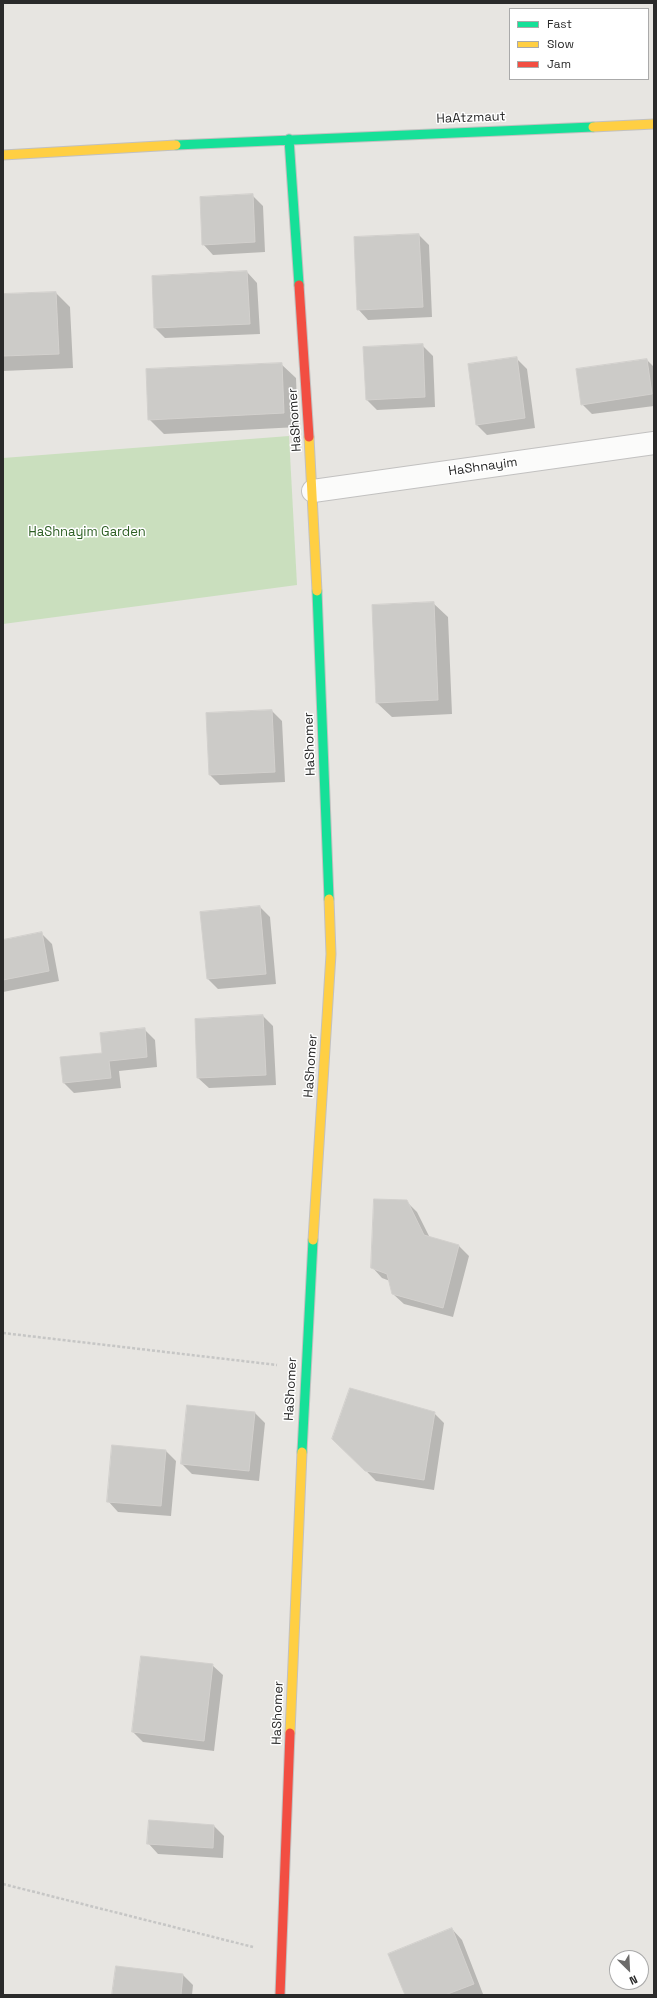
<!DOCTYPE html>
<style>
body{margin:0}
#map{position:relative;width:657px;height:1998px;overflow:hidden;background:#e7e5e1;font-family:"Space Grotesk",sans-serif}
canvas{display:block}
.frame{position:absolute;inset:0;border:4px solid #2a2a2a;pointer-events:none}
.legend{position:absolute;left:509px;top:8px;width:140px;height:72px;box-sizing:border-box;background:#fff;border:1px solid #aaa;margin:0;padding:5px 7px;list-style:none;font-size:12px;color:#2a2a2a}
.legend li{display:flex;align-items:center;gap:8px;height:20px}
.legend b{width:20px;border:1px solid #aaa}
.north{position:absolute;left:609px;top:1950px;width:40px;height:40px;box-sizing:border-box;background:#fff;border:1px solid #aaa;border-radius:50%;rotate:156deg;font-size:11px;font-weight:700;line-height:16px;text-align:center;color:#2a2a2a}
.north::after{content:'';display:block;margin:auto;width:14px;height:18px;background:#6c6b6a;clip-path:polygon(50% 0,100% 100%,50% 72%,0 100%)}
</style>
<div id="map">
<canvas width="657" height="1998"></canvas>
<div class="frame"></div>
<ul class="legend">
<li><b style="height:5px;background:#16e098"></b>Fast</li>
<li><b style="height:5px;background:#ffcf43"></b>Slow</li>
<li><b style="height:5px;background:#f24e42"></b>Jam</li>
</ul>
<div class="north">N</div>
</div>
<script>
const g = document.querySelector('canvas').getContext('2d');
g.lineJoin = 'round';
function fillPath(path, color) { g.fillStyle = color; g.fill(path, 'evenodd'); }
function stroke(path, color, width, dash) { g.strokeStyle = color; g.lineWidth = width; g.lineCap = dash ? 'butt' : 'round'; g.setLineDash(dash || []); g.stroke(path); }
function label(font, color, halo, rows, align = 'center') {
  g.font = font + ' "Space Grotesk",sans-serif'; g.lineWidth = 3; g.setLineDash([]); g.textBaseline = 'middle'; g.strokeStyle = halo; g.fillStyle = color; for (const [text, x, y, turn = 0] of rows) {
    g.save(); g.translate(x, y); g.rotate((+turn || 0) * Math.PI / 180); g.textAlign = isNaN(turn) ? turn : align; if (halo) g.strokeText(text, 0, 0); g.fillText(text, 0, 0); g.restore();
  }
}
fillPath(new Path2D(`
 M289,436L297,585L3,624V458Z`), '#cadfbe');
fillPath(new Path2D(`
 M252,195L263,206L265,252L213,255L203,244Z
 M419,235L429,245L432,317L368,320L358,309L355,238Z
 M247,272L257,283L260,334L165,338L155,328Z
 M56,293L70,307L73,368L3,371V295Z
 M422,345L433,356L435,407L377,410L367,400Z
 M516,358L527,369L535,428L487,435L477,425Z
 M647,360L654,367V406L592,414L582,404Z
 M281,364L296,378L298,427L164,434L149,419Z
 M433,603L448,617L452,714L392,717L377,703Z
 M272,711L282,721L285,782L220,785L210,775Z
 M260,907L270,917L276,984L218,989L208,979L202,913Z
 M41,933L52,944L59,981L3,992V941Z
 M263,1016L273,1026L276,1085L209,1088L198,1078Z
 M144,1029L155,1040L157,1067L119,1071L121,1088L74,1093L64,1083L104,1053Z
 M406,1201L417,1212L430,1238L459,1246L469,1256L453,1317L404,1304L393,1294L390,1281L382,1278L372,1267Z
 M188,1406L255,1413L265,1423L259,1481L192,1474L182,1464Z
 M434,1413L444,1423L434,1490L376,1481L334,1438Z
 M113,1446L166,1451L176,1461L171,1516L118,1512L108,1501Z
 M142,1657L212,1665L223,1675L214,1751L143,1742L133,1732Z
 M214,1826L224,1836L223,1858L158,1854L148,1843Z
 M452,1929L462,1940L483,1994L406,1995Z
 M183,1975L193,1985L192,1995H113Z`), '#0003');
const building = new Path2D(`
 M253,194L255,242L202,245L200,197Z
 M419,234L423,307L357,310L354,237Z
 M247,271L250,324L154,328L152,276Z
 M56,292L59,354L3,356V294Z
 M423,344L425,397L366,400L363,347Z
 M517,357L525,418L476,425L468,364Z
 M647,359L652,394L581,405L576,369Z
 M282,363L284,413L148,420L146,369Z
 M434,602L438,700L376,703L372,605Z
 M272,710L275,772L209,775L206,713Z
 M260,906L266,974L207,979L200,912Z
 M42,932L49,971L3,980V940Z
 M263,1015L266,1075L197,1078L195,1019Z
 M145,1028L147,1057L109,1061L111,1078L63,1083L60,1057L102,1053L100,1033Z
 M374,1199L407,1200L424,1235L459,1245L443,1308L392,1294L387,1274L371,1268Z
 M350,1388L435,1412L424,1480L365,1471L332,1439Z
 M187,1405L255,1412L249,1471L181,1464Z
 M112,1445L166,1450L161,1506L107,1502Z
 M141,1656L213,1664L204,1741L132,1732Z
 M149,1820L214,1825L213,1848L147,1844Z
 M452,1928L474,1984L445,1995H405L388,1954Z
 M116,1966L183,1974L181,1995H112Z`);
fillPath(building, '#cccbc8');
stroke(building, '#d2d0cd', 1);
const street = new Path2D(`
 M313,491L654,443`);
const fast = new Path2D(`
 M289,139L299,285
 M176,145L593,127
 M317,591L329,899
 M302,1452L313,1240`);
const slow = new Path2D(`
 M593,127L654,124
 M3,155L176,145
 M309,437L317,591
 M313,1240L331,954L329,899
 M290,1733L302,1452`);
const jam = new Path2D(`
 M299,285L309,437
 M280,1995L290,1733`);
stroke(street, '#c2c1c0', 24);
stroke(fast, '#c2c1c0', 11);
stroke(slow, '#c2c1c0', 11);
stroke(jam, '#c2c1c0', 11);
stroke(new Path2D(`
 M3,1333L277,1365
 M3,1884L253,1947`), '#c6c6c5', 2.5, [3, 2]);
stroke(street, '#fbfbfa', 22);
stroke(fast, '#16e098', 9);
stroke(slow, '#ffcf43', 9);
stroke(jam, '#f24e42', 9);
label('13px', '#2a2a2a', '#fff', [
 ["HaAtzmaut",471,118,-2],
 ["HaShomer",295,420,-94],
 ["HaShnayim",483,467,-8],
 ["HaShomer",310,744,-92],
 ["HaShomer",311,1066,-86],
 ["HaShomer",291,1389,-87],
 ["HaShomer",278,1713,-88]
]);
label('13px', '#2c5e23', '#fff', [
 ["HaShnayim Garden",87,532]
]);
</script>
